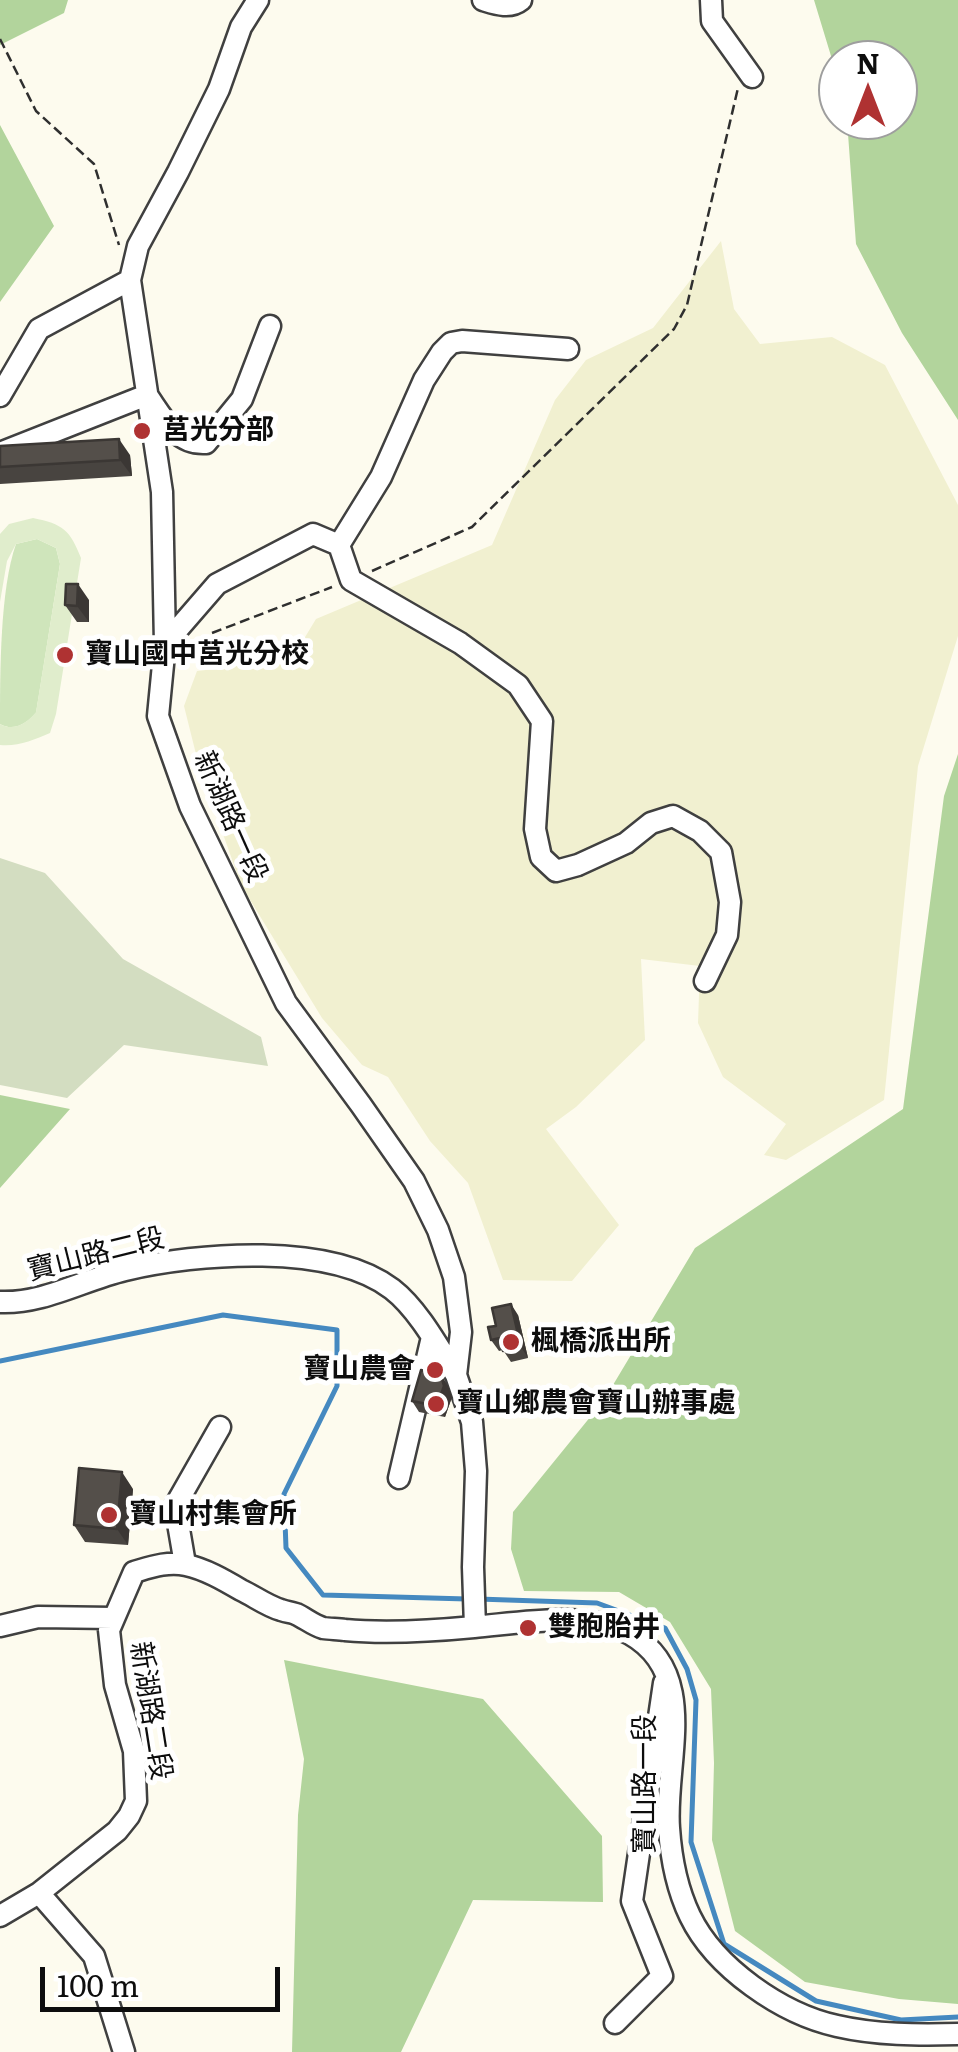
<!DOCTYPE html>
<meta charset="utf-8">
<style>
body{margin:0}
#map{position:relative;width:958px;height:2052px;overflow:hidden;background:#fdfbee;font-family:Literata,serif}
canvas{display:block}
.north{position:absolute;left:818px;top:40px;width:100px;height:100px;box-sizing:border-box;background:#fff;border:2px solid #9e9e9e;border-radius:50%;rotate:0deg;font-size:28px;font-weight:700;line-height:40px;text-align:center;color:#0d0d0d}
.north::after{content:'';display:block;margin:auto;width:35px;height:45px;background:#af3232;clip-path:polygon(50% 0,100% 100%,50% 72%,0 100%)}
.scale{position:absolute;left:40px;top:1967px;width:240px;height:45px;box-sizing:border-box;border:5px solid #0d0d0d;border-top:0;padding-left:12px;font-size:30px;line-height:35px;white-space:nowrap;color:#0d0d0d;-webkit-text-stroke:8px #fff;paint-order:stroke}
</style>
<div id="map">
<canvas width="958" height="2052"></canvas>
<div class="north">N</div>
<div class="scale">100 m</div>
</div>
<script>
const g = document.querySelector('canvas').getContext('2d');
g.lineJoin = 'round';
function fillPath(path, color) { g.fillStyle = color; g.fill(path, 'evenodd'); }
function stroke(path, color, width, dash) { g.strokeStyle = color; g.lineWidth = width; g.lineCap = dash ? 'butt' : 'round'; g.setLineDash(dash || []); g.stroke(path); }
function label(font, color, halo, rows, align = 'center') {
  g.font = font + ' Literata,"Noto Sans TC",serif'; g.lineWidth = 10; g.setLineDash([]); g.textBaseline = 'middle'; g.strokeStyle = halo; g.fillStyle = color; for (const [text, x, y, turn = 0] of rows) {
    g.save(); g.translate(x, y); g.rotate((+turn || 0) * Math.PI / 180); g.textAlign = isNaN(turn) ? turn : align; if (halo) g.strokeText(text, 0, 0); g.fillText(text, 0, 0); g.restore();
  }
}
fillPath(new Path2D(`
 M721,241L734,309L760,344L832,337L885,365L958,505V636L918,766L884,1100L786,1160L764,1155L786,1124L723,1077L698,1023L700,966L641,959L645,1040L576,1107L546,1129L619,1225L572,1281L503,1280L468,1183L430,1141L388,1077L362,1065L322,1018L241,885L199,766L184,706L197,671L224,668L299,647L316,619L492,545L555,400L586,360L653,328Z`), '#f1f0d0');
fillPath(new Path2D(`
 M37,539L56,548L60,564L36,713C27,723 14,732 0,724C0,672 0,589 16,544Z`), '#cfe5bb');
fillPath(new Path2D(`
 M0,0H68L64,13L0,45Z
 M814,0H958V420L902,333L856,244L847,120H898V60H838V79Z
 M0,125L54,226L0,302Z
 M958,754V2004L899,1999L805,1982L735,1931L712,1840L714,1763L711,1689L670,1622L619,1592L524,1591L511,1549L513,1512L604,1400L695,1248L903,1109L944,796Z
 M0,1095L70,1109L0,1188Z
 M284,1660L483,1699L602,1836L603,1902L473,1900L401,2052H292L298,1815L304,1759Z`), '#b2d49c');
fillPath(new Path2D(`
 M0,858L45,873L123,959L261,1037L268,1066L124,1045L67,1098L0,1085Z`), '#d3ddc1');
fillPath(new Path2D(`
 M33,518C63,524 70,530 81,558L56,714L50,733C34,740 17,747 0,745V724C14,732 27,723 36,712L60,564L56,548L37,539L16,544L7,561L0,602V534L9,524Z`), '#e0edcc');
stroke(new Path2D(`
 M0,1361L223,1315L337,1330V1386L284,1494L286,1548L323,1595L467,1599
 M478,1599L597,1603L665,1628L687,1669L696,1700L691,1842L724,1944L816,2001L901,2020L958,2017`), '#4589c0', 5);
const minor = new Path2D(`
 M258,0L241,27L219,89L178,172L138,246L130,280L162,492L165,644L158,716L190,806L286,1003L361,1105L414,1181L438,1230L454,1277L461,1332L456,1375L472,1422L476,1471L473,1567L475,1627
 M483,0C496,4 510,9 521,0
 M711,0L712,21L752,77
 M0,396L39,329L130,280
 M0,453L147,395C163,418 176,445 206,443L242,399L270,326
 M339,545L381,477L424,380L442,352L451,343L462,341L568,349
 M165,644L217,584L313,534L339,545L351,580L460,643L518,685L542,721L535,829L541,857L556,871L578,865L626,843L651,823L673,816L700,831L721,852L730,902L727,935L705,981
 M0,1302C43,1304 83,1280 125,1270C198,1253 330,1242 392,1289C418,1309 439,1348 456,1375
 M399,1478L432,1337
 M185,1564L175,1506L220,1427
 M0,1626L38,1617L113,1618
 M39,1893L94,1956L124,2052
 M0,1916L39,1893L117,1831L129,1816L136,1801L134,1751L115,1685L109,1630L134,1572C151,1567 168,1561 186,1565C205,1569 224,1580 241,1590C254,1596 267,1606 281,1610C290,1613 287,1611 296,1614C305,1618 313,1625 323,1628C330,1629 338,1629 345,1630C387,1634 432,1631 474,1627C520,1623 588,1610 630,1634C701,1674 664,1763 669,1828C671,1858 677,1889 690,1916C715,1968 782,2014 837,2026C876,2035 918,2035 958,2034
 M615,2023L662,1976L632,1901L664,1683`);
stroke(minor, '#404040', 25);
stroke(new Path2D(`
 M0,39L36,111L94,164L119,245
 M372,571L472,527L674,329L687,305L738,88
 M212,633L332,587`), '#2f2f2f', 2.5, [10, 5]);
stroke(minor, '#fff', 20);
fillPath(new Path2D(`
 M0,446L130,455L132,476L0,484Z
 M89,600V622H77L65,605Z
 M518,1315L528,1358L511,1362L503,1350L499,1351L491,1340L496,1326Z
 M441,1375L448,1386L452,1397L445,1417L419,1412L412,1401Z
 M133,1489L128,1545L85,1542L74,1525Z`), '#484440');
fillPath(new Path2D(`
 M119,439L130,455L132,476L120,460Z
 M78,584L89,600V622L77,606Z
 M511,1304L518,1315L528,1358L521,1347Z
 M441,1375L448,1386L452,1397L445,1417L437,1406Z
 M122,1472L133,1489L128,1545L117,1529Z`), '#3b3734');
const building = new Path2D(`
 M119,439L120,460L0,467V446Z
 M66,584H78L77,606L65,605Z
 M511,1304L521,1347L503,1351L500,1338L491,1340L488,1327L496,1326L492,1308Z
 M421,1370L441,1375L444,1386L437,1406L412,1401Z
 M79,1468L122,1472L117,1529L74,1525Z`);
fillPath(building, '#544f4a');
stroke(building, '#3b3734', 2.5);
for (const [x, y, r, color] of [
 [142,431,10,"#af3232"],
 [65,655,10,"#af3232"],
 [511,1342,10,"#af3232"],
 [435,1370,10,"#af3232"],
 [436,1404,10,"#af3232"],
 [109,1515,10,"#af3232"],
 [528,1628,10,"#af3232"]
]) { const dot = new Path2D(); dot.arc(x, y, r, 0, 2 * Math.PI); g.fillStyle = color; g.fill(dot); stroke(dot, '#fff', 4); }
label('bold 28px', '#0d0d0d', '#fff', [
 ["莒光分部",162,431],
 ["寶山國中莒光分校",85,655],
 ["楓橋派出所",531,1342],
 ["寶山農會",415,1370,"right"],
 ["寶山鄉農會寶山辦事處",456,1404],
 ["寶山村集會所",129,1515],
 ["雙胞胎井",548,1628]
], 'left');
label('28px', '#0d0d0d', '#fff', [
 ["新湖路一段",230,817,66],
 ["寶山路二段",96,1255,-14],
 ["新湖路二段",150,1711,81],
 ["寶山路一段",646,1784,-90]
]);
</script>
